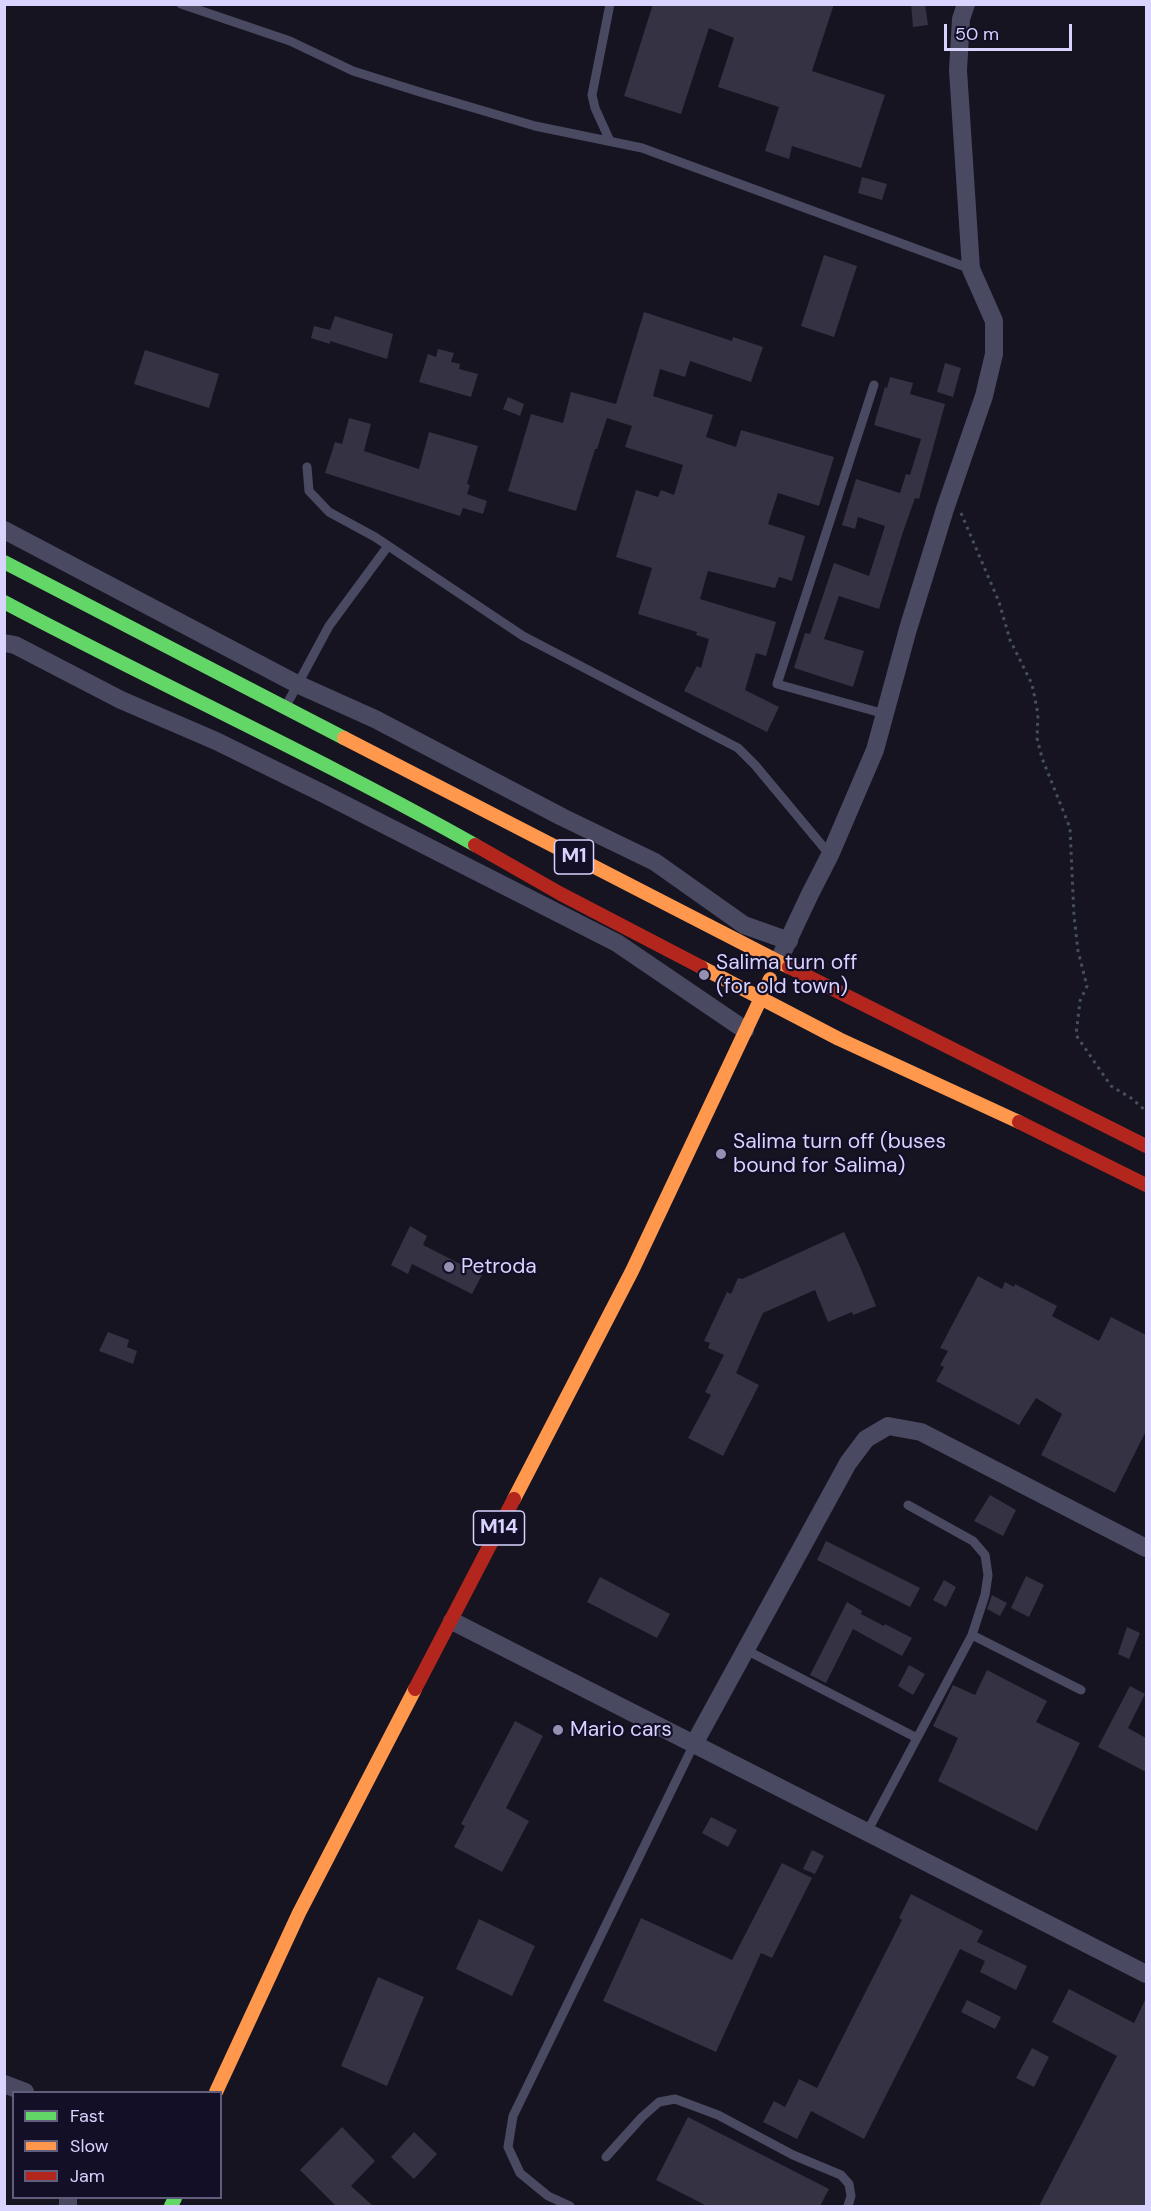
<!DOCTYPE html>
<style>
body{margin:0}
#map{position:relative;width:1151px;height:2211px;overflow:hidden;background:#161421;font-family:"DM Sans",sans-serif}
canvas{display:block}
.frame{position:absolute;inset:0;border:6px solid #d8d3ff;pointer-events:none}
.legend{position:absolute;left:12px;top:2091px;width:210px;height:108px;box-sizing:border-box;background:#120f26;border:2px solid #615d7d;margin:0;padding:8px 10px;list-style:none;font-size:18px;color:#d8d3ff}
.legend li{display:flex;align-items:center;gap:12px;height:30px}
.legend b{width:30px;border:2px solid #615d7d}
.scale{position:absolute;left:944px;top:24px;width:128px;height:27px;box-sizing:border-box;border:3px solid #d8d3ff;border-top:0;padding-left:8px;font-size:18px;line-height:21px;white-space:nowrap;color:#d8d3ff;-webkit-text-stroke:4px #120f26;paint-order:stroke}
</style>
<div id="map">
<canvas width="1151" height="2211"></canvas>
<div class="frame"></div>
<ul class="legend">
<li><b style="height:8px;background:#63d668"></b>Fast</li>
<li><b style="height:8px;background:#ff974d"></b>Slow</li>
<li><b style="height:8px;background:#b3261e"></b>Jam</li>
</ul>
<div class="scale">50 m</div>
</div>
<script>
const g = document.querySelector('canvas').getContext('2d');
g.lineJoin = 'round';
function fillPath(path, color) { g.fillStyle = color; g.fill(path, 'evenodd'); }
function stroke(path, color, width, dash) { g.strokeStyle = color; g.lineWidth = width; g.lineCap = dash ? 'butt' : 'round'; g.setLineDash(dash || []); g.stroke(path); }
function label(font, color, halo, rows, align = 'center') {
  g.font = font + ' "DM Sans",sans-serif'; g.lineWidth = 4.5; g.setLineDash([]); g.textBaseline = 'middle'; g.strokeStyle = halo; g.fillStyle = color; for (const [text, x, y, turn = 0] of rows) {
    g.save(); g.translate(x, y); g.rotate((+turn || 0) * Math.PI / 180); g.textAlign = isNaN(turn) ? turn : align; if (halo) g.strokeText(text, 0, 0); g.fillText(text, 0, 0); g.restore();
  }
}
fillPath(new Path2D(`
 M653,4H834L812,71L885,95L861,168L792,146L789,159L765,151L779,107L718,87L734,38L709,28L681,114L624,96Z
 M911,4H925L928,25L913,27Z
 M862,177L887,184L882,200L858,193Z
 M824,255L857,266L834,337L801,326Z
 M644,312L732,341L733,337L763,347L751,382L690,361L685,377L660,369L653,396L713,415L706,437L736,447L741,430L834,457L819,506L778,493L768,524L805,536L792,581L779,577L775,588L708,571L700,599L776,622L766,656L756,653L745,690L779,707L767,732L684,691L697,666L701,668L709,639L696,635L697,632L638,614L652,568L616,557L636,490L658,497L661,490L674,495L683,465L625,447L632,426L607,418L597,449H595L576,511L508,491L531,414L563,423L571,392L616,404Z
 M335,316L393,334L387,359L330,341V344L311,338L314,326L330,330Z
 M438,349L454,353L451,362L460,364L459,369L478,374L471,397L419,382L428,354L436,357Z
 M145,350L219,374L209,408L134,384Z
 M945,363L961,368L953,397L937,392Z
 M890,377L913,383L910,394L945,404L919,499L915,498L903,532L879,609L839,596L824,639L864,651L853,687L794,668L805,633L810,634L834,563L869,576L885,526L858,517L855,529L842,525L856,479L900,493L906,474L910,475L921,439L874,425L885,387L887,388Z
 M508,397L524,404L520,416L503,409Z
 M349,418L371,424L364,451L419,469L429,432L478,446L467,484L470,485L467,494L487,501L483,514L463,508L460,516L325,473L335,442L342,444Z
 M410,1226L427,1236L423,1245L482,1275L472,1294L412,1264L408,1274L391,1265Z
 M844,1232L861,1269L876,1306L853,1315L852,1312L828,1322L815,1290L763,1313L736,1373L759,1385L723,1456L688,1438L711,1395L705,1392L724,1355L708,1348L710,1343L704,1341L727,1292L731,1294L738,1278L742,1279Z
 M978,1276L1002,1289L1005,1282L1014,1287L1015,1284L1057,1306L1052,1316L1099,1341L1111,1317L1146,1335V1431L1115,1493L1041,1455L1062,1414L1036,1398L1019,1425L936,1381L944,1367L940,1365L948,1351L940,1348Z
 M108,1332L129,1340L127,1347L137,1351L133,1364L99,1351Z
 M990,1495L1016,1510L1003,1536L974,1521Z
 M826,1541L920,1588L910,1607L817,1560Z
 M1026,1576L1044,1585L1029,1617L1011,1608Z
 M600,1577L670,1614L657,1638L587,1602Z
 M944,1580L956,1587L946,1607L933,1600Z
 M992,1595L1007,1603L1000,1616L987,1609Z
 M847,1602L862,1611L861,1614L884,1626L885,1624L912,1638L902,1656L853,1629L826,1683L810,1675Z
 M1127,1627L1140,1633L1129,1659L1118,1654Z
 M909,1665L925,1674L913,1695L898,1686Z
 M987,1670L1047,1701L1036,1722L1080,1743L1037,1831L938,1781L958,1738L933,1726L953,1685L975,1695Z
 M1130,1686L1145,1694L1128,1728L1146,1738V1772L1098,1747Z
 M515,1721L543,1736L506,1808L529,1821L502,1872L454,1847L465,1826L461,1824Z
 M711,1817L737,1830L728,1847L702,1833Z
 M812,1850L824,1856L815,1874L803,1869Z
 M782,1863L812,1878L772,1958L761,1953L716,2052L603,2001L641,1918L732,1960Z
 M911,1894L983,1931L977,1942L1027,1966L1016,1990L980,1972L985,1961L960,1949L864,2139L811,2111L797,2139L763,2122L774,2101L785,2107L799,2079L817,2088L902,1920L899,1918Z
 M479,1919L535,1946L512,1996L456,1969Z
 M378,1977L424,1997L387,2086L341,2066Z
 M1069,1989L1134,2023L1146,1998V2206H1039L1117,2056L1052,2022Z
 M967,2000L1001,2017L995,2029L961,2012Z
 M1032,2048L1049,2057L1034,2087L1016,2078Z
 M688,2117L829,2189L820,2206H707L656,2180Z
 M342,2127L375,2161L351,2186L373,2206H336L300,2170Z
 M414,2132L437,2154L414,2179L391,2157Z`), '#343243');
stroke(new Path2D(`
 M961,513L999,602L1010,640L1032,684L1038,714L1037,738L1042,758L1070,828L1074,916L1078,951L1087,986L1080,1001L1076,1035L1111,1086L1131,1098L1146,1111`), '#44505e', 3, [3, 4.5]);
stroke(new Path2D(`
 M181,4L290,41L353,71L423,93L535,126L642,148L971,269
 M610,141L595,108L592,95L610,4
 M874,385L777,684L885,714
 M307,467L309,491L329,512L375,537L523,636L738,748L755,765L830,855
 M287,704L329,626L388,546
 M972,1635L1081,1690
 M746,1650L917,1738
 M867,1832L972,1635L985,1595L988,1575L985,1555L973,1541L908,1505
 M606,2157L642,2117L659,2102L675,2099L718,2115L793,2155L841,2175L849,2184L851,2196L848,2206
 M570,2206L548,2196L520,2173L508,2147L513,2116L694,1744`), '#4a4962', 9);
stroke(new Path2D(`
 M4,530L297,684L375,719L562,817L655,862L744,925L789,941
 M4,643L15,645L121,700L216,741L322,793L617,943L745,1030
 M778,962L810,894L830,855L875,750L908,629L945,509L984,396L994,354V321L971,269L958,70L961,19L966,4
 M452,1621L1146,1974
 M694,1744L848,1463L866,1439L888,1426L921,1432L1146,1548
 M4,2084L25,2092
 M68,2198V2206`), '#4a4962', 18);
stroke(new Path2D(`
 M4,562L344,738
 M4,602C160,685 321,758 475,845
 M171,2206L175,2198`), '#63d668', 14);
stroke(new Path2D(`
 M344,738L789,967
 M701,967L839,1039L1019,1122
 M514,1499L632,1271L770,979
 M216,2092L299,1913L415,1689`), '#ff974d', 14);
stroke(new Path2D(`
 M475,845L561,894L701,967
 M789,967L1146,1146
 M1019,1122L1146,1185
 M415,1689L514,1499`), '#b3261e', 14);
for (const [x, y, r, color] of [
 [704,975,6,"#9490b1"],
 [721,1154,6,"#9490b1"],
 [449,1267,6,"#9490b1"],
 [558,1730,6,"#9490b1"]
]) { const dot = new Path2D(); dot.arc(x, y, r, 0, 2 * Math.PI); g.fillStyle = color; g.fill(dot); stroke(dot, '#120f26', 2); }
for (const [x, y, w] of [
 [574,857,39],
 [499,1528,51]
]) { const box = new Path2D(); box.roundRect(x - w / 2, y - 17, w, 34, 4.5); g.fillStyle = '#120f26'; g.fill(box); stroke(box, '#d8d3ff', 1.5); }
label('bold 20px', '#d8d3ff', null, [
 ["M1",574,857],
 ["M14",499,1528]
]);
label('21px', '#d8d3ff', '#120f26', [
 ["Salima turn off",716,963],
 ["(for old town)",716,987],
 ["Salima turn off (buses",733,1142],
 ["bound for Salima)",733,1166],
 ["Petroda",461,1267],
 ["Mario cars",570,1730]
], 'left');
</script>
